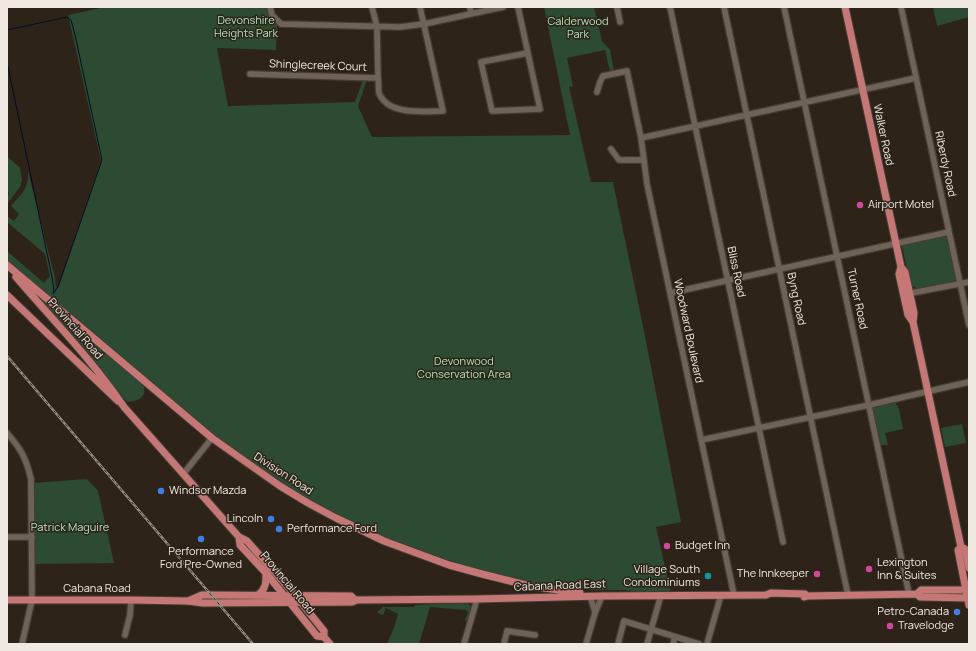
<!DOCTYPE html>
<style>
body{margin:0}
#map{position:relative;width:976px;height:651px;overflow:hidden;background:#2d2318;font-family:Manrope,sans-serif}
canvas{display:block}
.frame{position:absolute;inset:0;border:8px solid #f0e9e2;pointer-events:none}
</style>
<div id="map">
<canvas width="976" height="651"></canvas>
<div class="frame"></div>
</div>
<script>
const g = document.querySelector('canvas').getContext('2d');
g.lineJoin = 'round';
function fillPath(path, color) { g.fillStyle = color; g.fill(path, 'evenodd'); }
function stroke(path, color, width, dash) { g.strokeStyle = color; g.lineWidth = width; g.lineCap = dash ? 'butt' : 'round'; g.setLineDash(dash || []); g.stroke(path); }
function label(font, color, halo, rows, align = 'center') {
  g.font = font + ' Manrope,sans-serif'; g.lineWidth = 3; g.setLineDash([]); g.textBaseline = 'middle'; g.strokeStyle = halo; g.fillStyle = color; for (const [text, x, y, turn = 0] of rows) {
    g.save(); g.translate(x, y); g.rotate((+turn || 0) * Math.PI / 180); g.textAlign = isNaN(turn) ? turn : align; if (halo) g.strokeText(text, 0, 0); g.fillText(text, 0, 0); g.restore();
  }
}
fillPath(new Path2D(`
 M105,7H266C268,14 270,21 277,25L276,50L217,48L228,106L355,102L363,80H367L358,106L372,137L570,135L544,7H594L602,41L610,50L614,71L610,72L605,50L567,58L573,86L569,87L591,182H613L645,336L681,522L656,527L671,593H647L624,590H589L554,587L516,580L434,557L388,540L338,517L303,498L239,454L206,429L7,262V251L44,283L50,276L45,254L7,222V216L14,221L19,214L11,206C22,193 29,189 28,171L55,278L56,290L58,287L101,161L68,15Z
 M933,7H969V17L937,26Z
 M7,156L20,168L22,180L20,187L7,204V196L9,194L7,189Z
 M944,235L948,239L957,278L956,281L918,289L912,286L910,283L902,246L904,244Z
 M11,269L143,383C148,397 139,401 127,402Z
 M894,400L899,409L903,429L885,433L888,445H880L872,408L875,405Z
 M962,424L966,443L945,447L941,428Z
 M87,479L98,491L114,563L34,564L33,483Z
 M467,602L472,608L468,620L465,621V620L468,612L466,610L430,607L419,644H387L395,625V624L398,614L386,608L383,615L378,613V611L383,607H414L415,605Z`), '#2d4a32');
stroke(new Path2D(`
 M7,30L67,17L71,20L75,35L102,160L58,287L53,294
 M7,62L52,277L54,290L53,293`), '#000d26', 1);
const minor = new Path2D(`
 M270,7L272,15L281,24L400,27L424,24L503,7
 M372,7L377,27L378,78
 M470,7L471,14
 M518,7L540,109L492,111L481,62L528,53
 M617,7L620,22
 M670,7L783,542
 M724,7L848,595
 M784,7L909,594
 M901,7L969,325
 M250,74L378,78C379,82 378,89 379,93C388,116 424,111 443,111L420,7
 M597,92L600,82L603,76L627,71L641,138L647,184L734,595
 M641,138L916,78
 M611,149L619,160H644
 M670,293L949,232
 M906,294L969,282
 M7,433C21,449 26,458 31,479L32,600L22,644
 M701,440L869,405L969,382
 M184,473L212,438
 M7,537H32
 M590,596L595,612
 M125,635L130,615L131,600
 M464,644L477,599
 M504,644L507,631L535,635
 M586,644L595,613L602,596
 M618,644L624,621L699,644
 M647,644L661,595
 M673,644L675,637
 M707,644L721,595`);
const major = new Path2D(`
 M845,7L901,267L899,274L908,315L913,322
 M7,265L212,438L280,486L308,503L336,518L384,541L449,565L482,574L530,586L580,593
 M901,267L905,272L914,313L913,322L961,547L965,549L969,568
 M16,277C52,319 93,361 124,407L239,537L247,541L295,595L324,631V637
 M7,295L118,401
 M239,537L240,545L266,573L317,636L324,637L330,644
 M961,547L958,550L969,605
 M917,594L921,590H969
 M258,595C266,589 266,583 266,573
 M804,597L807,596L917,594L920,597L969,598
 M7,600H131L188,601L203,603L352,602L357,600L477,599L602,596L766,595L771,593L805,594L807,596
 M188,601L202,595H208L351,596L355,600`);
stroke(minor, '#453d35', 8);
stroke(major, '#453d35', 9);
stroke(minor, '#6f6357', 5.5);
stroke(major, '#c47775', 7);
const rail = new Path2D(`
 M7,356L253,644`);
stroke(rail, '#958d84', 2.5);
stroke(rail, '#2d2318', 1, [3]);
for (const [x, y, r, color] of [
 [860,205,4,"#d1479c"],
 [161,491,4,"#3f7fe0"],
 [271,519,4,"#3f7fe0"],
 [279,529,4,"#3f7fe0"],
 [201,539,4,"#3f7fe0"],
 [667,546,4,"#d1479c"],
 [869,569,4,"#d1479c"],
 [817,574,4,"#d1479c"],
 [708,576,4,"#0f9aa8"],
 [957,612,4,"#3f7fe0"],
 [890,626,4,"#d1479c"]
]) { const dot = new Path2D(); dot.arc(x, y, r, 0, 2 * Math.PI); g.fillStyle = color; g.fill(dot); stroke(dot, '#2d2318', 1.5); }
label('11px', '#aee7b6', '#2d2318', [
 ["Devonshire",246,21],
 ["Heights Park",246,34],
 ["Calderwood",578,22],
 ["Park",578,35],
 ["Devonwood",464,362],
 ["Conservation Area",464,375],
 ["Patrick Maguire",70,528]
]);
label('11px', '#f0e9e2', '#2d2318', [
 ["Shinglecreek Court",318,66,2],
 ["Walker Road",883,135,78],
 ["Riberdy Road",945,164,78],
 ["Bliss Road",736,272,78],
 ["Byng Road",796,299,78],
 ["Turner Road",857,299,78],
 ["Provincial Road",75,329,49],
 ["Woodward Boulevard",688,331,78],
 ["Division Road",283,474,33],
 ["Provincial Road",287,583,50],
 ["Cabana Road East",560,586,-2],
 ["Cabana Road",97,589]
]);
label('11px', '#f0e9e2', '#2d2318', [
 ["Airport Motel",868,205],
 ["Windsor Mazda",169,491],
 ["Lincoln",263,519,"right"],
 ["Performance Ford",287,529],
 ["Budget Inn",675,546],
 ["Performance",201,552,"center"],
 ["Ford Pre-Owned",201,565,"center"],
 ["Lexington",877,563],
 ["Inn & Suites",877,576],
 ["Village South",700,570,"right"],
 ["Condominiums",700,583,"right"],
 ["The Innkeeper",809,574,"right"],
 ["Petro-Canada",949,612,"right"],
 ["Travelodge",898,626]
], 'left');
</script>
